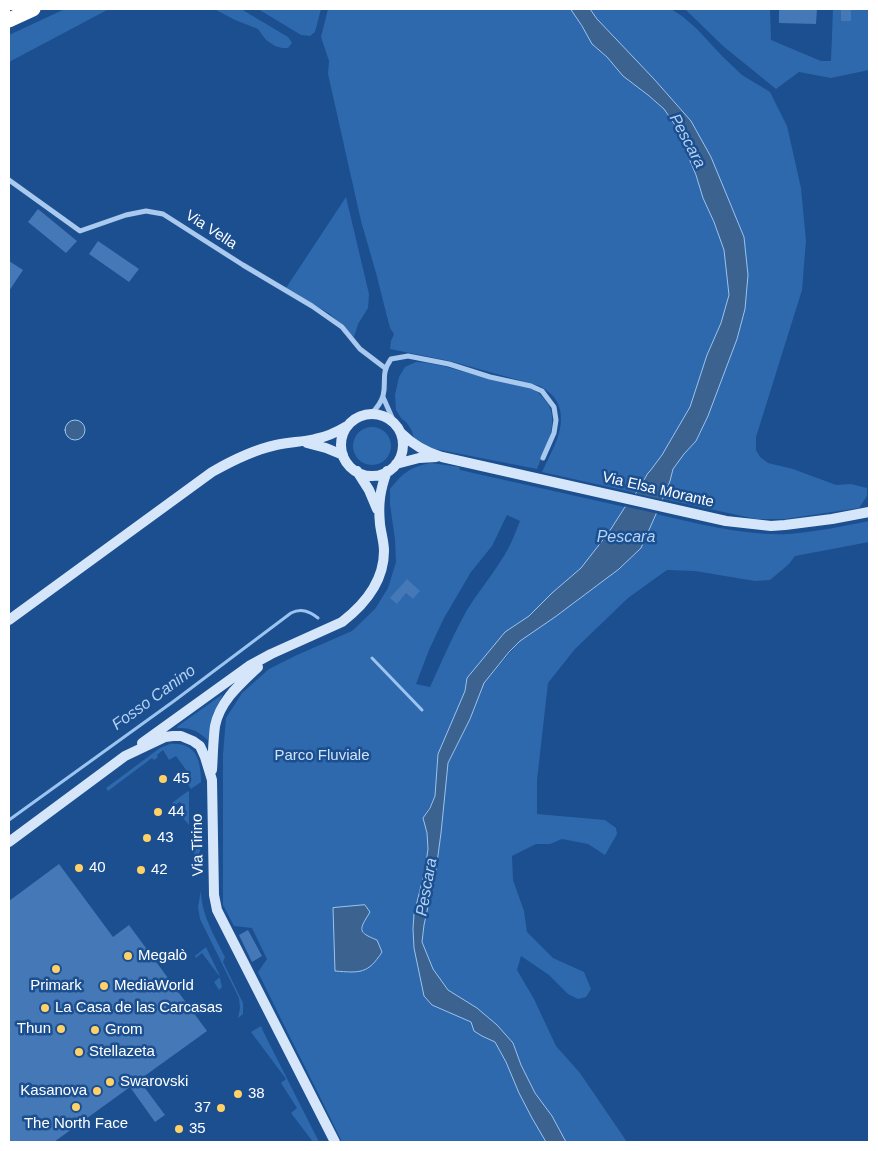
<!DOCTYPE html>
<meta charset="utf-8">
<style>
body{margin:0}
#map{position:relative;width:878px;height:1151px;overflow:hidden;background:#1b4f8f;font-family:Helvetica,sans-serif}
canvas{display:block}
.frame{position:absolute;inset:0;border:10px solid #fff;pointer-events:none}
</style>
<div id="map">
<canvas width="878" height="1151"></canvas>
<div class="frame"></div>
</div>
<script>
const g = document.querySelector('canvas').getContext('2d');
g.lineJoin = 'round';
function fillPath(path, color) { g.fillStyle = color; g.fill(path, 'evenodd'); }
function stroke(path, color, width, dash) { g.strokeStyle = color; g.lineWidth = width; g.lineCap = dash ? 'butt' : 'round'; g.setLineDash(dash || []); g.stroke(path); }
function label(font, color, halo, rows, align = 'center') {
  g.font = font + ' Helvetica,sans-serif'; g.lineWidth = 5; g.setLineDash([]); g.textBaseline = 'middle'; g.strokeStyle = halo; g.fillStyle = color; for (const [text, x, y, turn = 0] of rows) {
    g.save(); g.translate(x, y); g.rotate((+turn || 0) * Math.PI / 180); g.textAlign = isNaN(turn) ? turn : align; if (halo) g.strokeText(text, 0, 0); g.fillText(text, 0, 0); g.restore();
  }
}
fillPath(new Path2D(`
 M65,9H109L9,62V35Z
 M214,9H241L288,37L292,43L288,48H282L275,46L266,40L258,29L235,20Z
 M258,9H321L315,32L310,36L301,35Z
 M328,9H571L582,26L592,44L608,58L623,76L648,95L664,109L675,125L696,175L703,198L714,222L724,250L729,295L721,323L707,355L690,407L662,455L650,471L648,473L636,493L542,472C551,452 569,425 557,402C554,395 546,390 540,386L450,361L390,349L391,341L394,334L390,328L376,273L361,221L328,74L329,61L321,37Z
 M590,9H671L682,16L697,29L722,56L742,75L770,92L787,126L801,188L806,241L802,290L756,437V450L760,457L768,463L793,469L836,485L851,484L867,488V496L859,508L785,519H756L663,499L670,481L673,469L684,454L696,441L708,416L737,339L745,309L748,275L744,237L711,157L691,121L654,79L597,19Z
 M685,9H770L771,40L821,61H831L833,9H869V70L831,78L799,72L776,89L723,46Z
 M346,197L369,294L368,308L358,324L356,331L354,337L330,314L286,288Z
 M416,362C442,363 468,374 494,380C503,382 528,386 535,390C541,395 549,403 551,411C556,430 544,452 537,469L425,447L414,439L412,431L407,423L401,418L396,410L395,395L399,377L405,367Z
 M353 446a19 19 0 1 1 38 0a19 19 0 1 1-38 0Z
 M431,463L459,467L460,470L625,507L609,532L581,568L552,593L529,616L505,632L467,678L465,691L438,754L435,796L430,806L423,818L427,833L428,849L425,870L414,914L413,929L414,948L424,996L432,1005L471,1022L482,1036L495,1042L506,1062L519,1093L532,1118L546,1142H342C315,1085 285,1029 258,972L267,959L252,928L234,926L223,905V754L226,718L242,693L269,669L297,655L352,631L375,609L388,588L396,562L395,540L390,504V489C404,472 410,467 431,463ZM507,515L520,521C515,534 510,547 502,559C491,577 478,592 467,610C453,635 442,661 430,687L416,684L429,650L444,618L471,572L492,546ZM333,908L370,912C359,930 357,932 377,940L382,952L375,962Z
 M656,514C699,524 745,536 789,534C815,532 844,526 869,521V542L795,556L789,564L770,580L755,581L695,571L667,570L628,598L575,649L548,683L537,780V814L605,820L616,828L617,834L605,855L588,844L562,839L550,844H536L512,856L513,880L524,911L527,932L553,958L584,972L591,989L586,997L578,999L568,994L549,975L521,956L517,970L534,999L556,1046L580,1073L627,1142H566L552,1116L535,1093L521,1065L513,1043L477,1008L448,990L433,969L422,942L424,925L436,870L441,833L448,763L470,719L484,683L520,641L555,617L619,569L641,548Z
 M223,694L213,714L208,740C196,730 192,728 177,728L178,726Z
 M170,744C196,742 201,760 201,782L191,789L184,778L189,774L176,756L169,760L163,750L157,755L158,757L154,760L152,758L108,791L106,788L160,748Z
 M188,791L189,792V825L181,816L187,812L180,802L174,806L172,803Z
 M202,832L201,847L195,870H194V834Z
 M201,890C201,914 214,935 225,957L223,962L243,1003V1014L238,1018L240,1008L239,998L200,919L198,907Z
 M206,947L219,974L222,987L219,990L214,982L220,977L202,953L196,958L195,956Z
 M261,1026L264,1033L319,1142H313L291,1113L297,1108L281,1083L286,1079L251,1032Z`), '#2e69ad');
const water = new Path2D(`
 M571,9H590L597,19L654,79L691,121L711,157L744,237L748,275L745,309L737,339L708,416L696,441L684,454L673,469L670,481L664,496L641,548L619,569L555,617L520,641L509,652L484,683L470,719L448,763L441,833L436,870L424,925L422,942L433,969L448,990L477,1008L497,1025L513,1043L521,1065L535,1093L552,1116L566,1142H546L532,1118L519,1093L506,1062L495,1042L482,1036L474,1031L471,1022L432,1005L424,996L414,948L413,929L414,914L425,870L428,849L427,833L423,818L430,808L435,796L438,754L465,691L467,678L505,632L529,616L552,593L581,568L609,532L625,507L636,493L648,473L650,471L662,455L690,407L707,355L721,323L729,295L724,250L714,222L703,198L696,175L675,125L664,109L648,95L623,76L607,57L592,44L582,26Z
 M65 430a10 10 0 1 1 20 0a10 10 0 1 1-20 0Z
 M365,905L370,912C359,930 357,932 377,940L382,952C368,974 360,973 335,971L333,908Z`);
fillPath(water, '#3c6290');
stroke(water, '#9cc4f0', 1);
fillPath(new Path2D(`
 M633,493L665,500L659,514L623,506Z`), '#1b4f8f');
stroke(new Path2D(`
 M372,658L422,710
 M9,820L174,701L291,613C301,608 309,611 318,618`), '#9cc4f0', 3);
fillPath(new Path2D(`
 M779,9H817L816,24L779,23Z
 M841,9H851V21H841Z
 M38,209L77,241L66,253L28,222Z
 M98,241L139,269L129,282L89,254Z
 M9,261L23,270L9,291Z
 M407,579L420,591L413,599L406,593L397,604L390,598Z
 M59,864L113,937L129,925L207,1031L139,1080L165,1115L155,1122L130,1087L54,1142H9V901Z
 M248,930L262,956L252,962L239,935Z`), '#4478b7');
stroke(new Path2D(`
 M9,180L80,231L126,215L146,211L163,214L243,265L312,306L342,327L360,349L385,368
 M383,397L394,422
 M371,414C376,409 381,403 383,396C387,380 380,375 391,359L408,356L449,364L490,377L531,386L542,391L554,407L556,420L554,433L543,458`), '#a9c9ee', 5);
stroke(new Path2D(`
 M341 445a31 31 0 1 1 62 0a31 31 0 1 1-62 0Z
 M401,433C413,445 425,452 442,457L726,521L771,526L785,525L832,519L869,512
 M307,443L326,448L343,455
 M396,464L419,458L436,457
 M357,471L369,490L377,509
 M9,620L212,472C233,460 253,450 276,445C289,442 302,442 315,439C327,437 337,432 347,426
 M142,743L249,666L271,654L342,622C364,605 384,581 384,551C384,542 381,533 380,524C378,504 380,490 387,471
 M212,770C213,755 213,741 215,726C220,701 240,684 258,667
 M9,842L125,756L165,737L173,736H181L193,741L200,746L205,757L212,780L214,895L217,910L335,1142`), '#d6e6fa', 10);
stroke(new Path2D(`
 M9,20L33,9`), '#fff', 15);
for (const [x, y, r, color] of [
 [163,779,5,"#ffd166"],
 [158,812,5,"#ffd166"],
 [147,838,5,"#ffd166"],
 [79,868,5,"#ffd166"],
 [141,870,5,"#ffd166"],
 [128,956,5,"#ffd166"],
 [56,969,5,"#ffd166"],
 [104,986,5,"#ffd166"],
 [45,1008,5,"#ffd166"],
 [61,1029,5,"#ffd166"],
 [95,1030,5,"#ffd166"],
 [79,1052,5,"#ffd166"],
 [110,1082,5,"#ffd166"],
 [97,1091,5,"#ffd166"],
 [238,1094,5,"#ffd166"],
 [76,1107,5,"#ffd166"],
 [221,1108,5,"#ffd166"],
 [179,1129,5,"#ffd166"]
]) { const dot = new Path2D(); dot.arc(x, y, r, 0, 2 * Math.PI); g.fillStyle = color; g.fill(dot); stroke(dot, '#1b4f8f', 2); }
label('15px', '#fff', '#1b4f8f', [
 ["Via Vella",211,230,33],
 ["Via Elsa Morante",658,490,13],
 ["Via Tirino",198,845,-91]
]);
label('15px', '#cfe3fa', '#1b4f8f', [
 ["Parco Fluviale",322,756]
]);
label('15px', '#fff', '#1b4f8f', [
 ["45",173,779],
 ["44",168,812],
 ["43",157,838],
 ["40",89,868],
 ["42",151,870],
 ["Megalò",138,956],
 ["Primark",56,986,"center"],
 ["MediaWorld",114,986],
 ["La Casa de las Carcasas",55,1008],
 ["Thun",51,1029,"right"],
 ["Grom",105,1030],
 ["Stellazeta",89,1052],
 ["Swarovski",120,1082],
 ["Kasanova",87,1091,"right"],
 ["38",248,1094],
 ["37",211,1108,"right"],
 ["The North Face",76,1124,"center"],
 ["35",189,1129]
], 'left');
label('italic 16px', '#b5d3f5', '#1b4f8f', [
 ["Pescara",687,141,62],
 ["Pescara",626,538],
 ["Fosso Canino",154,698,-36],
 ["Pescara",427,887,-80]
]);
</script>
